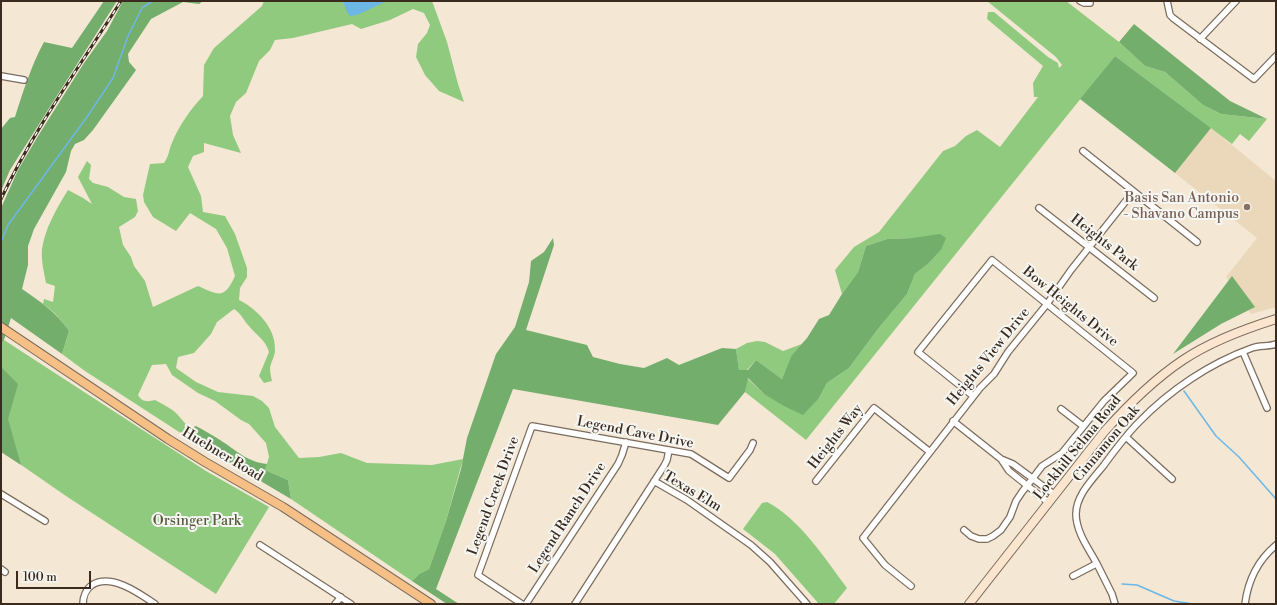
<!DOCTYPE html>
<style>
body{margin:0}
#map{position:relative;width:1277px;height:605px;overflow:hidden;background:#f4e7d4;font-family:"Libre Bodoni",serif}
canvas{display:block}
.frame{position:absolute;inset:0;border:2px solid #3b2a1e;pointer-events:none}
.scale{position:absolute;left:16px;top:571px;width:75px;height:18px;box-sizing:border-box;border:2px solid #3b2a1e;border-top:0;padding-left:5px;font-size:12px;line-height:14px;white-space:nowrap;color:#3b2a1e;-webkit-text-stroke:3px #f6f6f2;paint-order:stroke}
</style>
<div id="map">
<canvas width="1277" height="605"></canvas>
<div class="frame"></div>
<div class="scale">100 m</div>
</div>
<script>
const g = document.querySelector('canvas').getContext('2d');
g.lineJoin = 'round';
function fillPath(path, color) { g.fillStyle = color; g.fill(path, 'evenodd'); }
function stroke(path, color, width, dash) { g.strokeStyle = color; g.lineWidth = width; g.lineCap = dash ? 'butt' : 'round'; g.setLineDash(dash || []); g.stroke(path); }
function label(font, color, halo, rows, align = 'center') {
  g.font = font + ' "Libre Bodoni",serif'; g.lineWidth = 4; g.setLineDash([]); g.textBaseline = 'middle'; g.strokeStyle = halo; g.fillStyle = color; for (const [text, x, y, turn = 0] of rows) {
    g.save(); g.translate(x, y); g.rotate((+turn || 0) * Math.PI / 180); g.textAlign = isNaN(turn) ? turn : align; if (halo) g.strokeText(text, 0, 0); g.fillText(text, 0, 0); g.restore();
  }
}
fillPath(new Path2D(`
 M1211,128L1276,181V307L1251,314L1226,277L1257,238L1175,173Z`), '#ebd8ba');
fillPath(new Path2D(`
 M264,1H432L447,42L458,84L464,102L439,91L425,75L416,57L418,44L427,33L430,25L424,13L413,9L390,20L361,29L352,24L293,38L275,40L270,50L259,61L246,93L236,102L230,116L233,135L241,153L204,143V152L193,156L188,167L201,196L203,212L225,216L235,234L247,268V277L240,288L239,300C257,309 276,328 275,350C275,356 271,362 270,368C270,372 271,377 272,381L264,383L259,376L269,352C265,339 257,336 249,326C243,320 242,314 234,309L217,322L211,334L194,353L178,357L176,368L196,382L218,392L253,396L262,401L269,408L275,427L299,458L319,457L341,453L367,463L432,465L463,459L446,521L429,569L419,574L412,581L291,499L288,480L265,470L269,457L266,443L249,424L241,420L215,401L198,393L172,375L166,364L152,365L138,395C142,402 147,402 155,400C162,404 171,408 177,414C182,419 185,425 191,428L196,443L85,371L62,354L69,331C61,320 54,311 43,304L44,299L53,302L55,286L46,283C44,272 41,261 42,249C45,228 57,208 68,190L83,198L92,204L78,177L87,161L91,165L89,179L93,183L108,187L124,197L136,199L138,211L135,217L119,227L123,245L131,257L134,266L145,281L153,307L198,286C219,295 224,300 235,276L227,248L216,229L190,213L176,231L153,217L144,202L143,195L150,164L164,163C170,154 168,152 172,143C179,125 191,109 203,96L204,65L214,48L262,6Z
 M987,1H1066L1119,42L1145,66L1165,72L1203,105L1221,114L1267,119L1249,141L1240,134L1232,144L1115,56L806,440L745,392L747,378L764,394L819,398L827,383L849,368L878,329L907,294L915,274L929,263L941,250L913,238L887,239L866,246L858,272L842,294L835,270L854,247L879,232L943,151L955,146L966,136L977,130L1000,147L1038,97H1034L1033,83L1043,66L987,19L988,12H994L1048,57L1058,63L1059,68L1062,65L1056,57Z
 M4,340L172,449L206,471L269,507L216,594L66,496L1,451V345Z
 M757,341L765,342L783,351L802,344L791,356L782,379L756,360L747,370L739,371L736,349L747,343Z
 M767,502C799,518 826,560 847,588L834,604H819L775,554L743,529L762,503Z`), '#8fca7e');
fillPath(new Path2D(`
 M104,1H117L10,170L1,191V129L10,118L15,117C23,92 31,66 44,42L72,48Z
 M123,1H203L199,4L183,2L151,19L128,54L129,62L136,70L93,130L84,140L75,144L71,151L66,172L34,229L28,246V265L22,289C41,302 56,312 69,331L62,354L11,318L4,340L1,345V208L18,170L38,136L84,63L107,31Z
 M1134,24L1230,101L1267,119L1221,114L1203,105L1165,72L1145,66L1119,42Z
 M1115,56L1211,128L1175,173L1080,99Z
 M940,234L946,238L941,250L929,263L915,274L907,294L878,329L849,368L827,383L819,398L803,415L784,406L764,394L748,378L745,392L718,425L513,389L436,589L459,604H447L412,581L419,574L429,569L446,521L461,469L467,438L496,354L515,327L529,282L531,261L544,252L553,238L554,245L526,330L587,345L593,357L620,364L644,368L667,358L679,365L722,348L736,349L739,370H748L756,360L782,379L791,356L807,338L819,319L829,315L842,294L858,272L866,246L887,239L913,238Z
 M1232,276L1255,307L1221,324L1173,354Z
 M1,367L18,384L8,419L21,465L1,452Z
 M196,426C204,430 212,435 220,440C236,450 247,462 267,464L265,470L288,480L291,499L196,443L191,428Z`), '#73ae6d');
fillPath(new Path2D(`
 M343,1H387L357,15L350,16L347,12Z`), '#6db7e6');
stroke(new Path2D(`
 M1,242L8,225L87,117L113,78L128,36L142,8L153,1
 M1184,391L1216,436L1239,457L1276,499
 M1122,584L1137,585L1174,601L1193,604`), '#6db7e6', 1.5);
const minor = new Path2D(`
 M1080,1L1084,3H1090
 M1167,1L1170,15L1173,18L1254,79L1276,56
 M1200,39L1236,1
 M1,76L24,80
 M1083,151L1197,242
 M1039,208L1154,298
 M1243,352L1267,408
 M1061,409L1083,426
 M953,421L1001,459L1013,464L1055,495
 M1126,437L1172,479
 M1001,459L1009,471L1049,503
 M654,481L687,500L751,545L770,562L807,604
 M816,481L874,408L930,452
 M1,494L45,521
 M964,530L971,536L979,539H987L993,536L1001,530L1010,517L1016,501L1022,492L1033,478L1042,466L1062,453L1104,401L1133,373L992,260L918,352L973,396
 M260,545L351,604
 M1,569L5,572
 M1073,576L1096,564
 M911,586L885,565L863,538L980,388L994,374L1008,352L1047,304L1071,270L1133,192
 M83,604C83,597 86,589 92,585C111,573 139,593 155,604
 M335,604L341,597
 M522,604L478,575L532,426L691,454L729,478L750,450L753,443
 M526,604L618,464L622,455L626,442
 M575,604L664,466L667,460L669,450
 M1115,604L1112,594C1107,584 1102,574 1097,564C1089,549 1076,532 1076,514C1076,495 1093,479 1104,465C1115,450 1126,435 1139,422C1170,390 1210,363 1252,348C1260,345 1268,347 1276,344
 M1245,604C1248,580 1257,561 1276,545`);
const secondary = new Path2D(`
 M969,604L1104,432C1128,405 1153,380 1183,360C1211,341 1244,329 1276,319`);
const primary = new Path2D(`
 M1,327L168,439L205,462L283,507L431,604`);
stroke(minor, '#7c6c5e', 8);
stroke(secondary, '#7c6c5e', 10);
stroke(primary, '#7c6c5e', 10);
stroke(minor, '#fff', 5.5);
stroke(secondary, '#fbe5cf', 8);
stroke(primary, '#f5bf86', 8);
const rail = new Path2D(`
 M1,199C34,129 80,66 121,1`);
stroke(rail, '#3b2a1e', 3);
stroke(rail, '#f6f6f2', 1.5, [4.5]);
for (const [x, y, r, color] of [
 [1247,207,4,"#8d6e63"]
]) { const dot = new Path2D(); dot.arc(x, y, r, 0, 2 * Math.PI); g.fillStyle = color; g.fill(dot); stroke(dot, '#f6f6f2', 1.5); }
label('14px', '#785e54', '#f6f6f2', [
 ["Basis San Antonio",1239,199],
 ["- Shavano Campus",1239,215]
], 'right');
label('14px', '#3b2a1e', '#f6f6f2', [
 ["Heights Park",1104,243,38],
 ["Bow Heights Drive",1070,307,39],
 ["Heights View Drive",989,357,-51],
 ["Legend Cave Drive",635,433,11],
 ["Heights Way",836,437,-52],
 ["Cinnamon Oak",1107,444,-50],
 ["Lockhill Selma Road",1078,448,-51],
 ["Huebner Road",222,455,31],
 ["Texas Elm",692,492,31],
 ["Legend Creek Drive",494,496,-70],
 ["Legend Ranch Drive",568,518,-57]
]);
label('14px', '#545a3b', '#f6f6f2', [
 ["Orsinger Park",197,522]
]);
</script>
